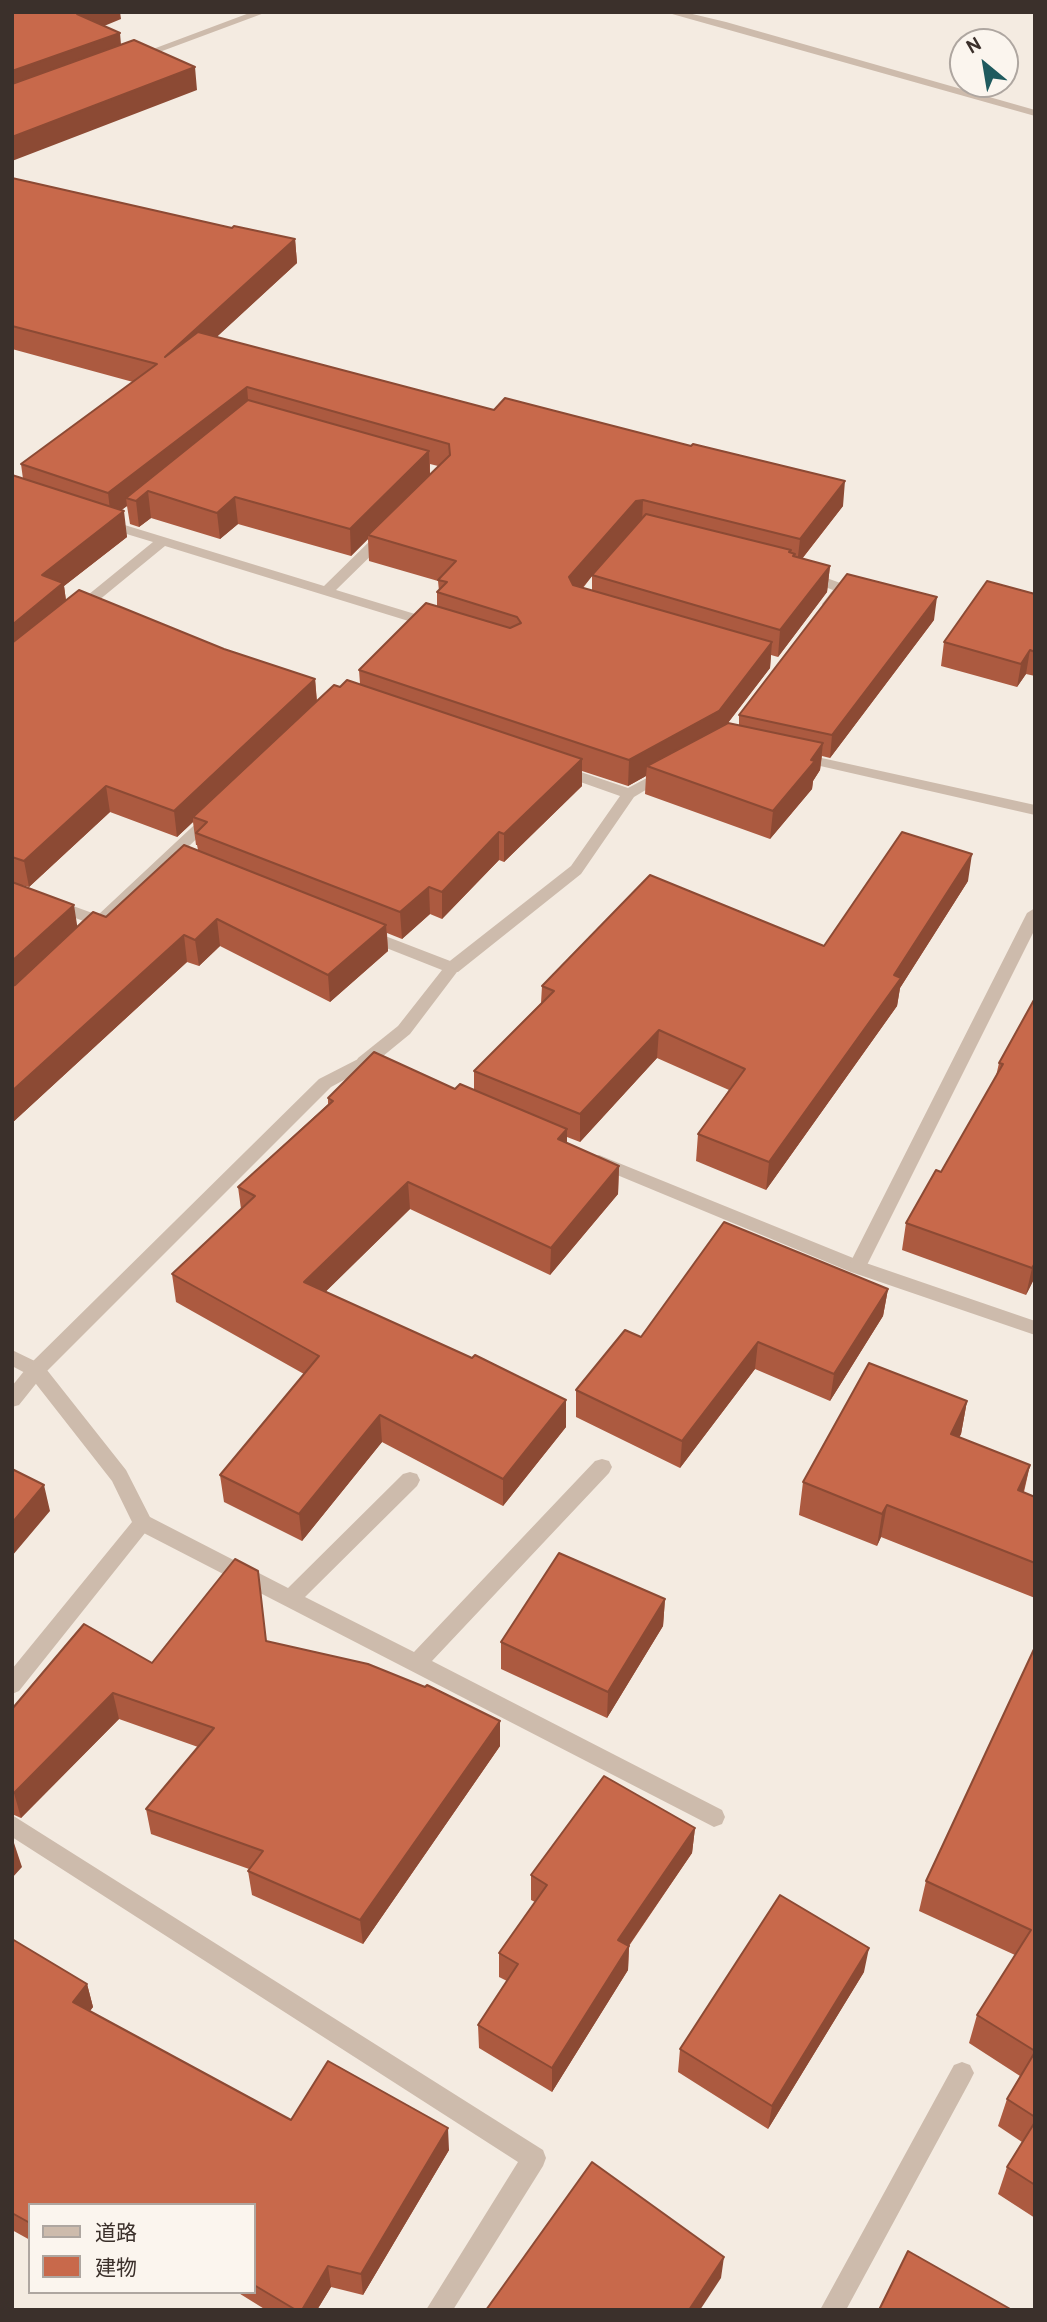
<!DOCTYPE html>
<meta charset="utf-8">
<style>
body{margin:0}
#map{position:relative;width:1047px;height:2322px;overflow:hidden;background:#f4ebe1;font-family:Overpass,"Noto Sans JP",sans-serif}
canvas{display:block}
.frame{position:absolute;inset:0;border:14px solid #3b302b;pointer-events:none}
.legend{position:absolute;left:28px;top:2203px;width:228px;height:91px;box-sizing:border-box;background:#fbf5ee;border:2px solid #aea6a0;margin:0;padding:9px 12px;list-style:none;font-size:21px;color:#3b302b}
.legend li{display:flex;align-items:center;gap:14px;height:35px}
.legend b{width:35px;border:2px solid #aea6a0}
.north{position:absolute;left:949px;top:28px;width:70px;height:70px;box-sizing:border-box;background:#fbf5ee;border:2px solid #aea6a0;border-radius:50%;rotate:330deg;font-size:19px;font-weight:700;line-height:28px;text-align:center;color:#3b302b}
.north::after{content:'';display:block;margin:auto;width:24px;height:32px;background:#1f5a5e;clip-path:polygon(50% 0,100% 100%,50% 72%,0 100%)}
</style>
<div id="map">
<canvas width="1047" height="2322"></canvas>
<div class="frame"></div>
<ul class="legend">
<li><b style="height:9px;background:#cdbbac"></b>道路</li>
<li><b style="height:19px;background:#c8694b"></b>建物</li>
</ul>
<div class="north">N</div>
</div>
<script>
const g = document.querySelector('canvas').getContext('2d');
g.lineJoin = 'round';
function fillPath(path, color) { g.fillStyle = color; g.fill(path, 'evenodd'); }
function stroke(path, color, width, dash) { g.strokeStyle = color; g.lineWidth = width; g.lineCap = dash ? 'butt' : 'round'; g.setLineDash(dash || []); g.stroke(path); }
fillPath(new Path2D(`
 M367,929L458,964L460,968L410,1034L377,1061L378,1064L376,1068L370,1070L358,1066L356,1062L358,1058L398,1026L442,970L361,938L359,934L361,930Z
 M599,1155L863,1262L1035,1321V1335L851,1272L593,1165L590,1161L593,1157Z
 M12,1350L43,1365L126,1470L153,1523L19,1691L12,1694V1669L132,1522L112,1481L29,1375L12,1366Z
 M12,1815L543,2150L546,2158L543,2166L453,2310H426L518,2162L12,1837Z`), '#cdbbac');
fillPath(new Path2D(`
 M252,12H267L138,60L129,58Z
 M665,12H684L726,22L1035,110V116Z
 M105,519L324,586L379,532H389V538L336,590L438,621L440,624L433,628L428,627L165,546L82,614H72V608L153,542L100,526L98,523Z
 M807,571L846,585L848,588L834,607H824L822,604L833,590L802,578V572Z
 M799,753L1035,805V815L794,760L792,757L794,754Z
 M560,765L628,788L662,770H672L674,773L634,797L581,874L458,972H446L444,968L446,964L571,866L620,796L555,773L553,770L555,767Z
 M211,812L216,814L219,817L216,820L95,937L89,938L81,933L89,923L12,895V884L98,915L206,814Z
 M1035,908V929L866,1267L863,1272H851L848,1267L1027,913Z
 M364,1056L372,1062L370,1066L331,1087L43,1375L19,1405L12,1407V1386L29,1365L319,1079Z
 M602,1459L609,1461L612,1467L609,1473L432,1661L722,1810L725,1817L722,1824L714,1827L136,1529L133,1523L136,1517L143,1515L150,1517L288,1588L403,1474L410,1472L417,1474L420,1480L417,1486L305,1597L414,1652L595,1461Z
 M962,2062L970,2065L974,2073L970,2081L846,2310H820L954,2065Z`), '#cdbbac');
fillPath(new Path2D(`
 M12,178L232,228L295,239L297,263L216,337L843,506L802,559L830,566L827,592L778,657L771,655L770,668L728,723L739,725V715L934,620L830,758L822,756L820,770L813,781L812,789L770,839L645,794L646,776L628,786L582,771V786L504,862L499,860L442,919L430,914L402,939L387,933L388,951L330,1002L220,946L199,966L187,962L12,1123V475L23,479L21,464L133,382L12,349ZM430,464L438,466L430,475ZM127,506L130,524L139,527L151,518L220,539L238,524L351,556L368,539L369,561L438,581L439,591L437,592V607L359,670L360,684L340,687L317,701L315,679L224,649L66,600L64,586L127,537L121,510ZM592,576V590L583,588ZM110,812L177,837L193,822L196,845H197L198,850L106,917L77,927L21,885L29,887Z
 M1035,594V676L1026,674L1017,687L941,666L944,642Z
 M968,881L900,988L897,1006L766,1190L696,1161L698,1134L729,1090L657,1058L580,1142L567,1137V1143L619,1166L618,1194L550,1275L410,1209L325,1292L566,1400V1427L503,1506L382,1442L302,1541L224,1502L220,1475L304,1374L176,1302L172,1274L241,1209L238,1187L328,1104V1098L455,1089L474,1090V1071L541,1003L542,986L824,946Z
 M1035,998V1277L1026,1295L902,1250L906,1223L941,1172L996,1076L999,1063Z
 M888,1289L883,1316L830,1401L755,1369L680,1468L576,1417V1390L641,1337Z
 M967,1401L961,1434L959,1437L1030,1465L1024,1492L1035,1497V1598L881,1537L877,1546L799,1515L803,1482Z
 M665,1599L663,1626L607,1718L501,1669V1642Z
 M266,1641L500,1721V1746L363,1944L252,1895L248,1871L249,1869L151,1834L146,1809L198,1747L119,1719L21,1818L12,1814V1709L152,1663Z
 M1035,1647V2218L998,2194L1007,2167L1022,2142L998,2126L1007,2099L1020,2076L969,2043L977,2015L1015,1955L919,1911L926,1881Z
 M695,1828L692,1853L629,1946L628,1970L552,2092L479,2048L478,2025L507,1981L499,1977V1953L535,1902L531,1900V1875Z
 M12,1939L87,1984L93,2007L90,2011L291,2120L449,2150L363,2295L331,2287L317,2310H266L237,2292H254V2205H30V2240L12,2230Z
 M864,1972L768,2129L678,2072L680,2049Z`), '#ac5a40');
fillPath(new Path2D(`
 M82,12H120L121,19L80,36L77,14Z
 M120,33L122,56L12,95V71Z
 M195,67L197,90L12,161V137Z
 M295,239L297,263L168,382L165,357Z
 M247,387L249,411L126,498L127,506L111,518L108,493Z
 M429,451L430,477L368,535V539L351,556L350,529Z
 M845,481L843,506L797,565L800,539Z
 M148,491L151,518L139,527L136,501Z
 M235,497L238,524L220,539L217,513Z
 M643,500L642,525L635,526L569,603V577L636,501Z
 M124,511L127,537L64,586L67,609L12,654V625L42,575Z
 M830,566L827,592L778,657L780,630Z
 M937,597L934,620L830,758L832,735Z
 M772,642L770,668L717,737L647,766L646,776L628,786L629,760Z
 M1030,650L1026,674L1017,687L1021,664Z
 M315,679L317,705L193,817V822L177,837L174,811Z
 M823,743L820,770L813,781L812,789L770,839L773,811Z
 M582,759V786L504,862V834Z
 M106,786L110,812L29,887L24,861Z
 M499,832V860L442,919V892Z
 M972,854L968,881L900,988L897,1006L766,1190L769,1162L894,975Z
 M429,887L430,914L402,939L400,912Z
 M74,905L78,931L12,992V961Z
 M217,919L220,946L199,966L195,940Z
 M386,925L388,951L330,1002L328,975Z
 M184,935L187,962L12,1123V1091Z
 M659,1030L657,1058L580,1142V1114Z
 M567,1129V1156L558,1139Z
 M619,1166L618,1194L550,1275L551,1248Z
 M408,1182L410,1209L307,1310L304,1282Z
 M1035,1263V1277L1026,1295L1032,1268Z
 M888,1289L883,1316L830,1401L834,1374Z
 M758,1342L755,1369L680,1468L682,1441Z
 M566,1400V1427L503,1506V1479Z
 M967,1401L961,1434L944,1466L951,1434Z
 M380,1415L382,1442L302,1541L299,1514Z
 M1030,1465L1022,1497L1018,1490Z
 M44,1485L50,1511L12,1556V1523Z
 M887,1505L881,1537L877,1546L882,1514Z
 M665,1599L663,1626L607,1718L608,1692Z
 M113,1693L119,1719L21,1818L14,1793Z
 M500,1721V1746L363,1944L360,1920Z
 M695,1828L692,1853L616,1964L618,1940Z
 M14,1843L22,1867L12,1878V1845Z
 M629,1946L628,1970L552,2092V2068Z
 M869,1948L864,1972L768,2129L772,2106Z
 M87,1984L93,2007L79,2025L73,2002Z
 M448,2128L449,2150L363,2295L361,2274Z
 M724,2257L721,2278L700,2310H689Z
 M328,2266L331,2287L317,2310H302Z`), '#8c4a34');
const building = new Path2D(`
 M12,12H82L77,14L120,33L12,71Z
 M134,40L195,67L12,137V84Z
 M12,178L232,228L234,226L295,239L165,357L198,332L494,410L505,398L691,446L693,444L845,481L800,539L643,500L636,501L569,577L573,585L772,642L719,711L629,760L359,670L426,603L510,628L521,623L517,617L437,592L447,582L438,580L456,561L368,535L450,455L449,444L247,387L108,493L21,464L157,364L12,326Z
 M248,400L429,451L350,529L235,497L217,513L148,491L136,501L126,498Z
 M12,475L124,511L42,575L63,583L12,625Z
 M646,514L791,550L789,552L795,554L793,556L830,566L780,630L592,575Z
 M847,574L937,597L832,735L739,715Z
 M987,581L1035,594V652L1030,650L1021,664L944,642Z
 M79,590L224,649L315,679L174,811L106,786L24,861L12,857V643Z
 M347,680L582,759L504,834L499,832L442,892L429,887L400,912L196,833L207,822L193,817L334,685L340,687Z
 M728,723L823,743L811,760L815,761L773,811L647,766Z
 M902,832L972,854L894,975L901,978L769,1162L698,1134L745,1069L659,1030L580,1114L474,1071L554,991L542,986L650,875L824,946Z
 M184,845L386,925L328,975L217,919L195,940L184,935L12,1091V986L15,985L93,912L106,917Z
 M12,882L74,905L12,961Z
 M1035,998V1263L1032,1268L906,1223L936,1170L941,1172L1003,1064L999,1063Z
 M374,1052L455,1089L460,1084L567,1129L558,1139L619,1166L551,1248L408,1182L304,1282L472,1358L475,1355L566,1400L503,1479L380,1415L299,1514L220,1475L319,1356L172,1274L255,1196L238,1187L333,1101L328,1098Z
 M724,1222L888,1289L834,1374L758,1342L682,1441L576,1390L625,1330L641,1337Z
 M869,1363L967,1401L951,1434L1030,1465L1018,1490L1035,1497V1563L887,1505L882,1514L803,1482Z
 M12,1469L44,1485L12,1523Z
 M559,1553L665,1599L608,1692L501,1642Z
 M235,1559L258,1571L266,1641L368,1664L425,1687L427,1685L500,1721L360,1920L248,1871L263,1851L146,1809L214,1728L113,1693L14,1793L12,1792V1709L84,1624L152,1663Z
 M1035,1647V2051L977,2015L1031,1930L926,1881Z
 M604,1776L695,1828L618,1940L629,1946L552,2068L478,2025L518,1964L499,1953L547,1885L531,1875Z
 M780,1895L869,1948L772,2106L680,2049Z
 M12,1939L87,1984L73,2002L291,2120L328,2061L448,2128L361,2274L328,2266L302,2310H296L254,2285V2205H30V2223L12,2213Z
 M1035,2052V2117L1007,2099Z
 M1035,2122V2185L1007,2167Z
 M592,2162L724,2257L689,2310H486Z
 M908,2251L1012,2310H879Z`);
fillPath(building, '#c8694b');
stroke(building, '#8c4a34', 2);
</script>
